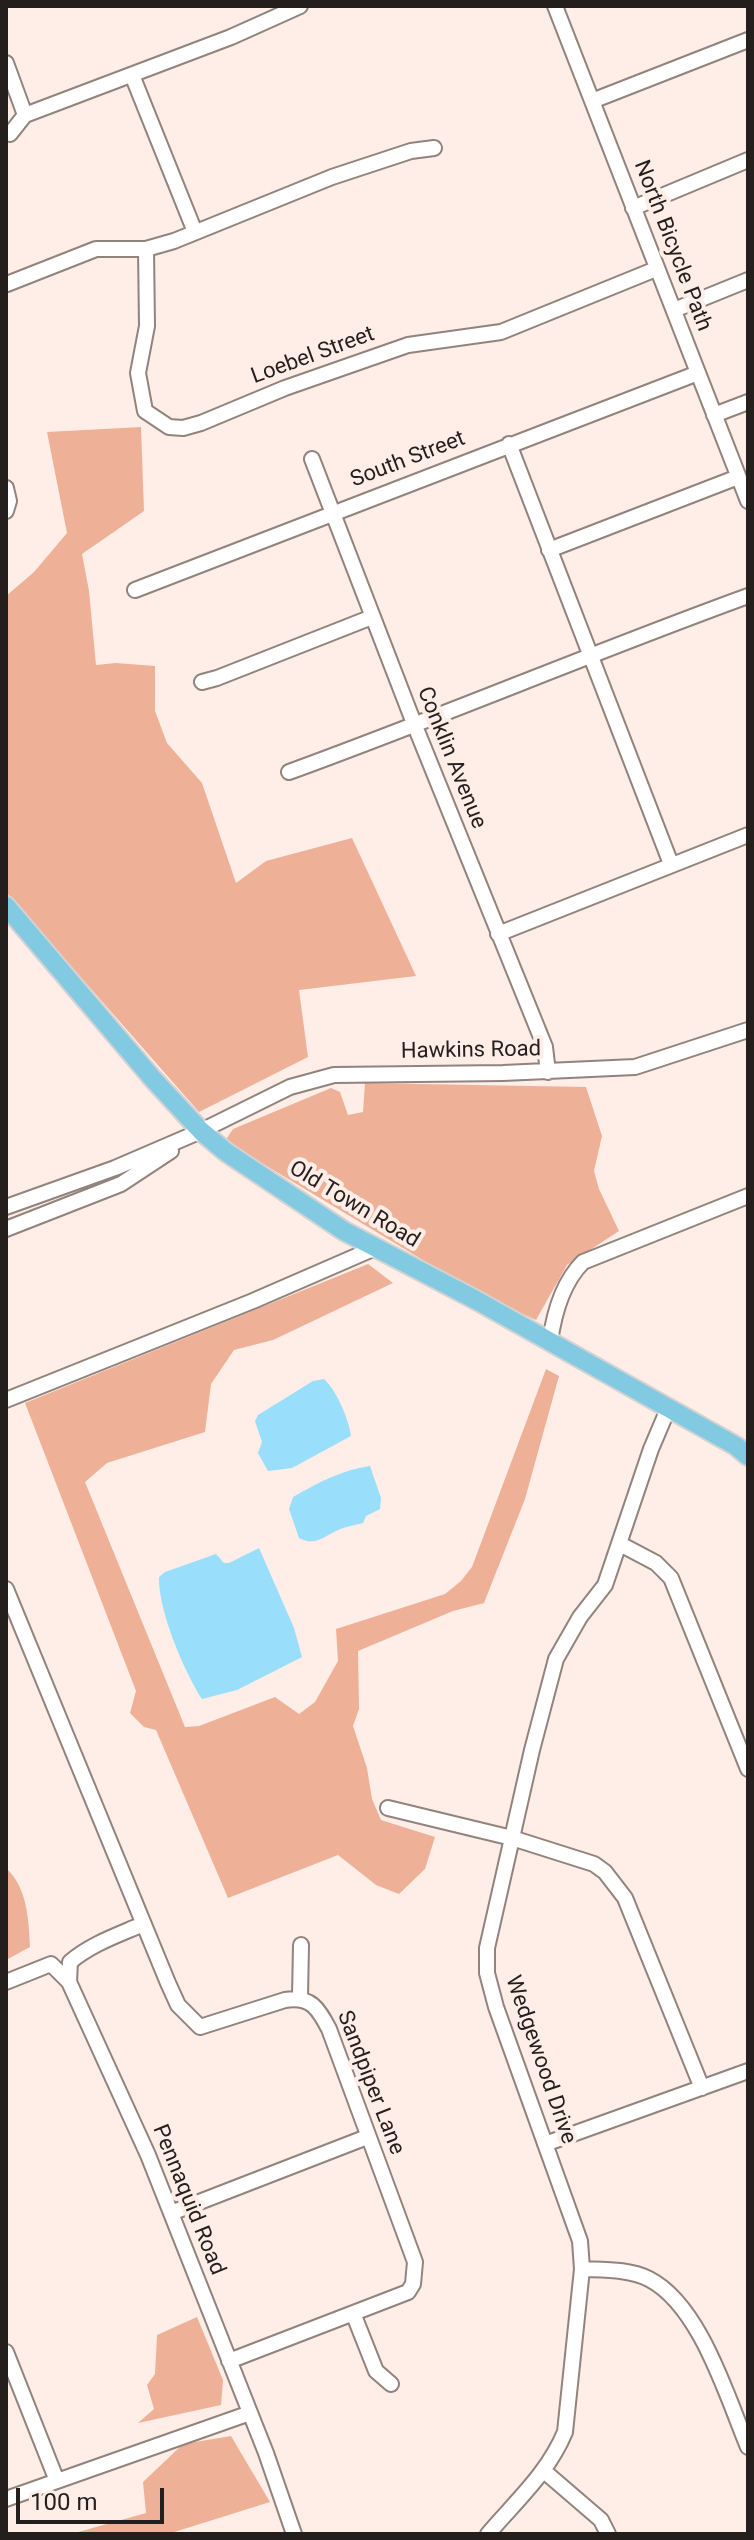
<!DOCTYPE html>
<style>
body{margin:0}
#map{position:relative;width:754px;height:2540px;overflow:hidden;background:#feeee7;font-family:Roboto,sans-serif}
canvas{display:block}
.frame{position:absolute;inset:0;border:8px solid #241f1c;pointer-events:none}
.scale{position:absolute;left:16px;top:2488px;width:148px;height:36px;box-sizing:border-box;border:4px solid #241f1c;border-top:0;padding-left:10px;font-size:24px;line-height:28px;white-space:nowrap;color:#241f1c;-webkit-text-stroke:6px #feeee7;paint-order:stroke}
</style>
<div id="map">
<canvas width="754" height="2540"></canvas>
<div class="frame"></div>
<div class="scale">100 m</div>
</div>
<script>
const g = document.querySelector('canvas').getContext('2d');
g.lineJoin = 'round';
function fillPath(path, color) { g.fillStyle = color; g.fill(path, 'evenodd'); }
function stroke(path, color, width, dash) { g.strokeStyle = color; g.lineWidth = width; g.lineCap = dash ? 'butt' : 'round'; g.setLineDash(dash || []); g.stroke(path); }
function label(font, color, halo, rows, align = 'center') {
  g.font = font + ' Roboto,sans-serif'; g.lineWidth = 8; g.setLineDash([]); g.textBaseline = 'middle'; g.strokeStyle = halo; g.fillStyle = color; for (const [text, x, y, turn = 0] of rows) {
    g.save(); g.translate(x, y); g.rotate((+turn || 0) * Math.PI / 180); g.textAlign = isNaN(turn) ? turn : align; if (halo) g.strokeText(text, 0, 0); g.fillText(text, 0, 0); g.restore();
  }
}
fillPath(new Path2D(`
 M141,427L144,511L82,554L89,591L96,665L116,663L155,666V711L167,743L202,783L236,883L266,861L352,838L416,976L299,990L308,1057L199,1112L6,892V596L34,572L67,533L47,432Z
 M365,1083L586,1087L602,1136L594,1171L599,1189L619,1231L567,1265L536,1320L486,1298L225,1141L233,1129L331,1088L340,1092L348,1115L363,1112Z
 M368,1264L393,1283L273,1340L234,1350L211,1384L205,1432L107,1463L85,1482L185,1727L199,1726L275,1697L299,1714L315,1702L338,1661L336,1629L445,1594L461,1581L472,1567L546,1369L559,1376L525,1499L484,1603L453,1611L358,1651L359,1709L353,1726L367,1768L372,1799L381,1820L435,1837L425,1869L399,1894L376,1885L338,1855L228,1898L156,1730L144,1727L130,1713L136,1691L25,1403Z
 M6,1868C27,1887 29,1920 30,1947L6,1960Z
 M197,2317L223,2380L221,2405L138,2423L154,2409L147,2385L155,2374L157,2335Z
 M231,2436L270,2502L168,2534H71L146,2513L143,2482L183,2444Z`), '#eeb197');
fillPath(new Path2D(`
 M324,1379C337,1391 349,1420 351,1436L292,1468L268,1471L258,1453L262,1442L255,1421L258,1415L313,1381Z
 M370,1466L381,1498L380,1509L366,1516L363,1523C356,1525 349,1526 343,1528C327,1533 317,1548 299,1538L289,1509L293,1497C318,1483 341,1470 370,1466Z
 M259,1548L294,1628L302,1657L237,1690L202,1699C184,1671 158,1610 159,1577L165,1572L216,1554L224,1563H229Z`), '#99defa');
const minor = new Path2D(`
 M555,6L748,501
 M6,63L25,115L10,134
 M132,75L195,232
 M592,101L748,40
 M25,115L231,37L300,6
 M633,208L748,160
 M146,249L147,326L138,373L145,411L169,427L183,428L201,423L285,388L408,345L501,332L656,269
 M7,284L96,249H146L174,241L332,177L411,151L434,148
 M674,310L748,280
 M714,415L748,402
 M509,444L671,864
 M312,459L415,726L545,1047L548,1072
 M6,488L9,501L6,511
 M549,550L738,477
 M135,590L698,373
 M202,682L217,678L372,617
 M289,772C443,716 594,652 748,596
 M498,934L748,835
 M6,1207L115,1168L201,1131L290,1087L334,1075L503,1073L635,1067L748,1030
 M6,1229L121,1184L171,1151
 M550,1342C554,1313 562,1283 583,1262L748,1196
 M6,1400L253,1301L375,1248
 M620,1544L656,1563L671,1578L748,1769
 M6,1589L168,1983L178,2005L200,2027L285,2000C311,1996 318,2008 329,2029L415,2262L413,2284L408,2292L229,2361
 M388,1808L512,1838L594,1864L605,1872L625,1898L702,2088
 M143,1924C118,1935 91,1944 70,1962L69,1982L148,2155L266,2453L294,2534
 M6,1982L51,1964L69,1982
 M300,1997L301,1945
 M545,2144L748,2071
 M171,2213L367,2137
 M582,2269C604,2270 630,2269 649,2279C700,2305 727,2397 748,2447
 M353,2313L376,2371L391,2384
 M6,2352L57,2481
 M544,2471L601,2520L608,2534
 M6,2499L250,2413
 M488,2534C516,2501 548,2473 565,2432L582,2269L580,2241L496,2007L487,1973V1948L532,1750L556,1659L580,1617L605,1585L651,1449L668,1409`);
const major = new Path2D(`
 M6,906L153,1079L201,1131L226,1152L344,1231L476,1300L736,1446L748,1456`);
stroke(minor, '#91837d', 18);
stroke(major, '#d3d2d2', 22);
stroke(minor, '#fff', 14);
stroke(major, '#82cae2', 18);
label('22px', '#241f1c', '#feeee7', [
 ["North Bicycle Path",672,246,69],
 ["Loebel Street",313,356,-20],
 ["South Street",408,460,-21],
 ["Conklin Avenue",451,758,68],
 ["Hawkins Road",471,1051,-1],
 ["Old Town Road",354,1205,31],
 ["Wedgewood Drive",540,2060,71],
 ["Sandpiper Lane",370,2083,69],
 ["Pennaquid Road",188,2200,68]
]);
</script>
